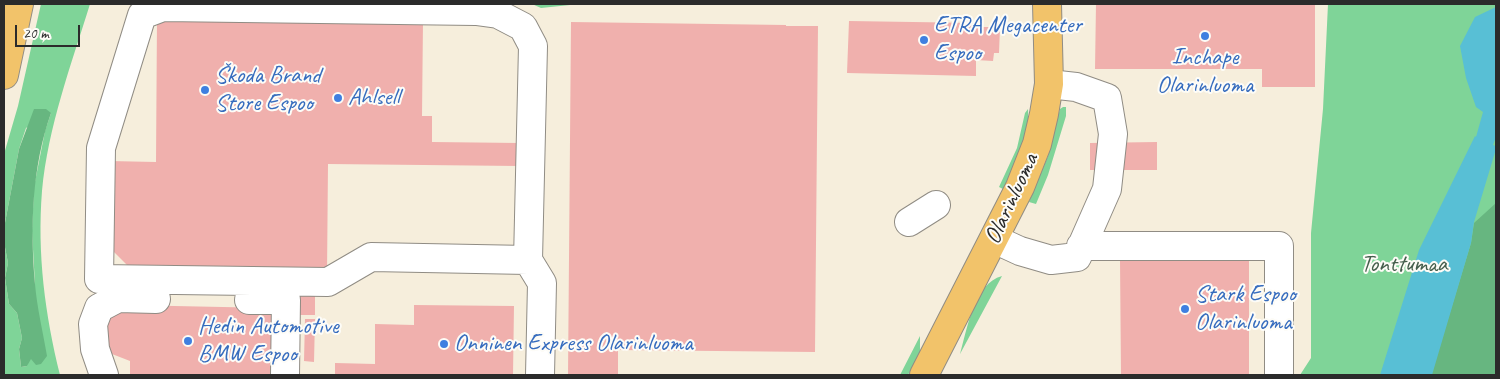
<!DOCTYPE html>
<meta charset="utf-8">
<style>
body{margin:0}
#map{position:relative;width:1500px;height:379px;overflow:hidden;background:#f6eedc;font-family:Caveat,sans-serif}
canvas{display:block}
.frame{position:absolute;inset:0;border:5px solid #2b2b2b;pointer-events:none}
.scale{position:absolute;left:15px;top:25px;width:65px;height:22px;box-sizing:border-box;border:2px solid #2b2b2b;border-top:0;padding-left:6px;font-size:15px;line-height:18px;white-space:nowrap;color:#2b2b2b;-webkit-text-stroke:4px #fdfcf7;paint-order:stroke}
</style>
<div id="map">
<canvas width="1500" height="379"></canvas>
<div class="frame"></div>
<div class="scale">20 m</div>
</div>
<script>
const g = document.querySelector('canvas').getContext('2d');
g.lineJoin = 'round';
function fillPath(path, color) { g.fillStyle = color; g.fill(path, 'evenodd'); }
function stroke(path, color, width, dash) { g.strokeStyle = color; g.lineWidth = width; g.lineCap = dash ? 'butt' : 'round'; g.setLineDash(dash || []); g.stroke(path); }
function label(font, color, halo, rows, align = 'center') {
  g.font = font + ' Caveat,sans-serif'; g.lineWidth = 4; g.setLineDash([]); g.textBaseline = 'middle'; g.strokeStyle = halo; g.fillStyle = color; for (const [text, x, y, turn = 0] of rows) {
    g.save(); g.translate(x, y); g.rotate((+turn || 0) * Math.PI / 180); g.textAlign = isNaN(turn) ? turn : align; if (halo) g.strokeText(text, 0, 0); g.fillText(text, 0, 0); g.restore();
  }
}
fillPath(new Path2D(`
 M41,4H90C71,65 48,127 42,191C37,254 45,314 60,375H4V242L8,263L5,278L9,304L17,313L22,338L19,349L21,367L27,366L35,285L32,231L34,187L45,131L51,113L26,128L19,149L4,228V154L18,106Z
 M532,4H849L570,5L541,8Z
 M1328,4H1496V375H1300L1311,358V233L1323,109Z
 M1063,107H1066V116L1048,175L1036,204L1029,202L1048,156L1060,109Z
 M1028,109C1030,139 1016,163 1003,189L999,187L1017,148L1025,113Z
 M1002,276L960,354C967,330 974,283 1002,276Z
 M920,336V353L908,375H900Z`), '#7fd498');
fillPath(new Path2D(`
 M34,109H46L51,113C32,167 30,226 35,284C37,308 43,332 47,356L41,364L36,365L31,359L27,366L21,367L19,349L22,338L17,313L9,304L5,278L8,263L4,242V228L19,149Z
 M1496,203V375H1431L1471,243L1474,223Z`), '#67b680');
fillPath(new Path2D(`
 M1496,7V137L1493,145L1496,146V149L1474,222L1471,243L1432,375H1380L1419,250L1475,136L1476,137L1483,112L1476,107L1466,78L1460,46L1475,17Z`), '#58bfd5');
fillPath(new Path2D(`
 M1096,4H1315V87H1262V69H1095Z
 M157,18L423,21L422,116H432V142L519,143V166L328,164L327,274L133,271L108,246L109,161L156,162Z
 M849,21L977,23V27H1000L999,53H994L993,61L976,60V76L847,73Z
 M571,22L786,25V26H818L815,352L618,350V375H568Z
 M1157,142V170H1090V143Z
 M1120,260L1249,261V375H1121Z
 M298,293L315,294V315H298Z
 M126,305L271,308V375H130V361L112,354L106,346L105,322Z
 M414,305L514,306L513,375H335V363L375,364V324L414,325Z
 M305,319H315L314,362L304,361Z`), '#f0b0ad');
const minor = new Path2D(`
 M909,222L936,205
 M994,239L1020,251L1051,260L1077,257L1107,189L1113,134L1107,98L1076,87L1049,84
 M1081,246H1279V375
 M528,260L371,257L328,282L99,279L101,148L142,15L163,7L476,11L498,14L523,27L533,46L528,260L542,283L540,375
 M249,300H286L285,375
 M104,375L95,349L93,324L99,308L118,298L156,299`);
const major = new Path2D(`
 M924,375L1020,187L1037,144L1044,114L1049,84L1047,4`);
const highway = new Path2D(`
 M4,75L19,4`);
stroke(minor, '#908c84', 30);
stroke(major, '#908c84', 30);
stroke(highway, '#908c84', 30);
stroke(minor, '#fff', 28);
stroke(major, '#f2c36a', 28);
stroke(highway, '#f2c36a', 28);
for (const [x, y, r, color] of [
 [1205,36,5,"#3f7fe0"],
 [924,40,5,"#3f7fe0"],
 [205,90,5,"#3f7fe0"],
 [338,98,5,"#3f7fe0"],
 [1185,309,5,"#3f7fe0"],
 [188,341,5,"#3f7fe0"],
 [444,344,5,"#3f7fe0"]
]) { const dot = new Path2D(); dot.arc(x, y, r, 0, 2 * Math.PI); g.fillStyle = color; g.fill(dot); stroke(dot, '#fdfcf7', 2); }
label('24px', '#366cbe', '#fdfcf7', [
 ["ETRA Megacenter",934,26],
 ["Espoo",934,54],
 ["Inchape",1205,58,"center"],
 ["Olarinluoma",1205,86,"center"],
 ["Škoda Brand",215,76],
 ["Store Espoo",215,104],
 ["Ahlsell",348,98],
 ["Stark Espoo",1195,295],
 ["Olarinluoma",1195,323],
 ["Hedin Automotive",198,327],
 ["BMW Espoo",198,355],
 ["Onninen Express Olarinluoma",454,344]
], 'left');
label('24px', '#2b2b2b', '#fdfcf7', [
 ["Olarinluoma",1012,199,-65]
]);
label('24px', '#445e4c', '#fdfcf7', [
 ["Tonttumaa",1404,265]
]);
</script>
